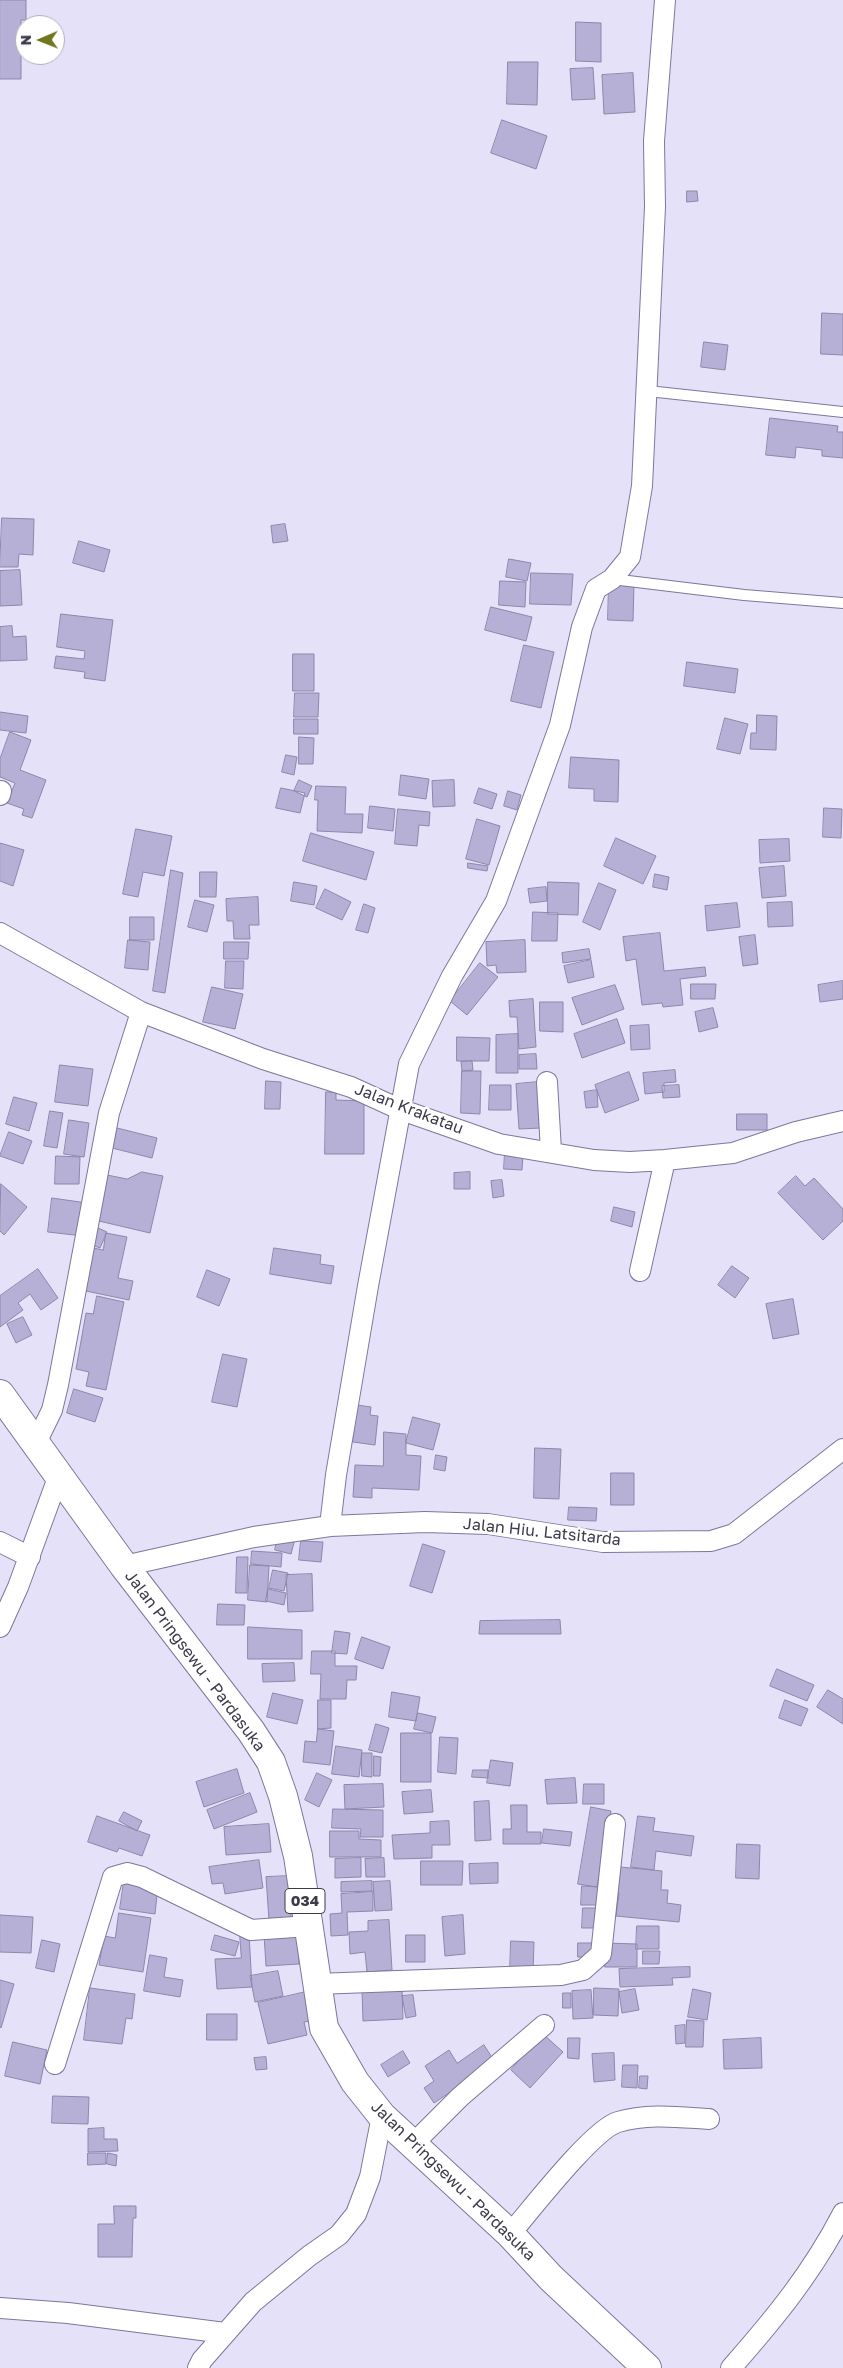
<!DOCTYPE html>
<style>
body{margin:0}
#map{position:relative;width:843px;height:2368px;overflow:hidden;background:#e5e1f9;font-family:"Golos Text",sans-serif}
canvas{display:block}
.north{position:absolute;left:15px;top:15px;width:50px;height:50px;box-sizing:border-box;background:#fff;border:1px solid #b1b0b7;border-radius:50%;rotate:269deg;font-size:14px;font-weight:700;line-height:20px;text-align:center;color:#3d3a4a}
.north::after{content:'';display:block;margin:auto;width:18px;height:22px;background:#71761f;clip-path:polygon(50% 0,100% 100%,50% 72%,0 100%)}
</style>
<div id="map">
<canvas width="843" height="2368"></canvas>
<div class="north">N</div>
</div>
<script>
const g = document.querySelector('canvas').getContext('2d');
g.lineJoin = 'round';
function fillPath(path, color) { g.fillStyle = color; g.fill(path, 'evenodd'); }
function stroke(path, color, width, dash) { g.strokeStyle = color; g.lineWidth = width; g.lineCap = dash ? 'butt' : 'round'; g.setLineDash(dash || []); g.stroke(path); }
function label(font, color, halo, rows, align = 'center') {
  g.font = font + ' "Golos Text",sans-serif'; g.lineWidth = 5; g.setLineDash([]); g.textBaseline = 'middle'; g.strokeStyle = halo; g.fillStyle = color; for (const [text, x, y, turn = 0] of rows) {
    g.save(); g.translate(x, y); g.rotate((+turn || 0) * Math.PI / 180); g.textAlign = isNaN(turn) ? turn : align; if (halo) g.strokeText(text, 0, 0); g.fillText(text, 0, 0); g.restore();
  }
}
const building = new Path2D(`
 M0,0H26V20H21V79H0Z
 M576,22L601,23V62L576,61Z
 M508,62H538L537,105L507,104Z
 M593,68L595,99L572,100L570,69Z
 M633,73L635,112L604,114L602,75Z
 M502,120L547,136L536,169L491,153Z
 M687,191H697L698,201L687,202Z
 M822,313L843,314V355L821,354Z
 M704,342L728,345L725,370L701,367Z
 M770,418L838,426L837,432H843V458L822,456V450L796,447L795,458L766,455Z
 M2,518L34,519L33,555L19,554L18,567H0Z
 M285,524L288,541L273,543L271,526Z
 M79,541L110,550L104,572L73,563Z
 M509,559L531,563L527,581L506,577Z
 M20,570L22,605L0,606V571Z
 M531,573L573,574L571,605L530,604Z
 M500,581L526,582L525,607L499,605Z
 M609,583L634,584L633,621L608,620Z
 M491,607L532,617L526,641L485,630Z
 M61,614L113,620L105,681L84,678L85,672L54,668L56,656L84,659L85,651L57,647Z
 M12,626L13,637L26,636L27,660L0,661V627Z
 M524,645L554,652L541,708L511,701Z
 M293,654H314V691H293Z
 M687,662L738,669L735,693L684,686Z
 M295,693H319L318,717H294Z
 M0,712L28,716L26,733L0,730Z
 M757,715L777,716L776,750L750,749L751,733H756Z
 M725,718L748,724L740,754L717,749Z
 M294,719H318V734H294Z
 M10,732L31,740L20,770L46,780L32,818L22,815L24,809L7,803L15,783L0,777V759Z
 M299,737L314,738L313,764H299Z
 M286,755L297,757L294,775L282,772Z
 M571,757L619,760L618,802L594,801V789L569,788Z
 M401,775L429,779L426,799L399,795Z
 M299,780L312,786L307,797L294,791Z
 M454,780L455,806L433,807L432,781Z
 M316,786L346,787L345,814H363L362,833L317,831L318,800H315Z
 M281,788L305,793L300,813L276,808Z
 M479,788L497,794L492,809L474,803Z
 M508,791L521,795L517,810L504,806Z
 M370,806L395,809L393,831L368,828Z
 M824,808L842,809L841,838L823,837Z
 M398,809L430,812L429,826L419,825L417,846L395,844Z
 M477,819L500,826L489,865L466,859Z
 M136,829L172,836L164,876L143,872L138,897L123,894Z
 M311,833L374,852L366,880L303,861Z
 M616,838L656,856L643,884L604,866Z
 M789,839L790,861L760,863L759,840Z
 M0,843L24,850L13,886L0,881Z
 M468,863L488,866L487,871L468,868Z
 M784,866L786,896L762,898L759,868Z
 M171,870L183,873L165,993L153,991Z
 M200,872H217L216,897H200Z
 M655,874L669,877L667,890L653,887Z
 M294,882L317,886L314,905L291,901Z
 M548,882L579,883L578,915L548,914Z
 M599,883L616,890L600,930L583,922Z
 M546,887L547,901L530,903L528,889Z
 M325,889L351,902L342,920L316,908Z
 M258,897L259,925H249L250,939H234L233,921H227L226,899Z
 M195,900L214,905L207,932L188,927Z
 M792,902L793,926L768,927L767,903Z
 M737,903L740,927L707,931L705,906Z
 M364,904L375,908L368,933L356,930Z
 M533,912L558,913L557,941H532Z
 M130,917H154V940H130Z
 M660,933L664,971L705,967L706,976L680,979L683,1005L663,1007L662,1003L642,1005L636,959L626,961L623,937Z
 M755,935L758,964L743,966L739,937Z
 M128,940L150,942L148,970L125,968Z
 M525,940L526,972L497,973L496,965L487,966L486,942Z
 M224,942H249L248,959H224Z
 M589,949L591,959L563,963L562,953Z
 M591,960L594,977L568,983L564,966Z
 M226,961H244L243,989L225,988Z
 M480,963L498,977L467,1015L450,1001Z
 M843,981V999L820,1002L818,985Z
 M691,984H716L715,999H691Z
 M615,985L624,1009L582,1025L572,998Z
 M212,987L243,994L235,1029L203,1022Z
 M533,999L536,1047L519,1049L517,1017H510L509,1001Z
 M540,1002H563V1032L540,1031Z
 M713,1008L718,1027L699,1032L695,1012Z
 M617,1019L625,1043L582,1058L574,1034Z
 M649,1025L650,1049L631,1050L630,1026Z
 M518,1034V1073H496V1035Z
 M457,1037L490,1038L489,1061H457Z
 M536,1054L537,1069H519V1055Z
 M472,1061L473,1070L462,1071L461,1062Z
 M60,1065L93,1069L88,1106L55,1102Z
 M675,1070L676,1082L664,1083V1092L645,1094L643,1073Z
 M462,1071H481L480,1114L461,1113Z
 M629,1072L639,1100L605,1113L595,1085Z
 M266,1081L281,1082L280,1109H265Z
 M538,1082L541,1128L519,1129L516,1084Z
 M490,1085H511V1110H489Z
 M679,1085L680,1097L663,1098L662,1086Z
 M597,1090L598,1107L586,1108L584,1092Z
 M326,1092H336V1100L364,1101V1154H325Z
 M14,1097L37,1103L29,1131L6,1124Z
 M50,1111L63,1113L57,1148L44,1146Z
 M737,1114H767V1130H737Z
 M69,1120L89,1123L84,1157L64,1154Z
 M113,1127L157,1138L152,1158L108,1147Z
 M9,1132L32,1141L23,1164L0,1156Z
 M505,1152L523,1154L522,1170L504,1169Z
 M56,1156L80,1157L79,1184H55Z
 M142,1172L163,1176L150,1233L99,1221L102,1174L127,1179Z
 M470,1172V1189H454V1173Z
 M796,1176L805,1186L814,1178L843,1209V1221L823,1240L778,1193Z
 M502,1180L504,1196L493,1198L491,1181Z
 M1,1184L27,1207L4,1235L0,1231Z
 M52,1198L87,1203L83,1236L48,1232Z
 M614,1207L635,1212L632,1227L611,1221Z
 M96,1227L107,1232L100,1248L89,1244Z
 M106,1233L127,1237L118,1278L133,1281L129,1300L81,1290L89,1247L103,1250Z
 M274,1248L321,1255L320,1264L334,1266L331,1284L270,1274Z
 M732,1266L749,1278L735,1298L718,1285Z
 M38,1269L58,1298L41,1310L30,1294L18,1303L23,1310L0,1327V1296Z
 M207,1270L230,1279L219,1306L197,1297Z
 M97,1296L124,1302L106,1390L86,1386L89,1372L76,1369L86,1313L93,1314Z
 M793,1299L799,1334L773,1339L766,1304Z
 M23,1317L32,1335L16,1343L7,1324Z
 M223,1354L247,1359L237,1407L212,1402Z
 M74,1389L103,1398L95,1422L67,1413Z
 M357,1405L371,1407L370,1415L378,1416L375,1445L353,1442Z
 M413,1417L440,1424L433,1450L406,1443Z
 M384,1432L406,1434V1455L421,1456L419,1490L372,1488V1498L353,1497L355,1465L383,1466Z
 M535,1448L561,1449L559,1499L534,1498Z
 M436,1455L447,1457L445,1471L434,1469Z
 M611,1473H634V1505H611Z
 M569,1507L597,1508L596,1521L568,1520Z
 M278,1535L295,1539L291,1554L275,1550Z
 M301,1541L323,1542L321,1562L299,1560Z
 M423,1544L445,1551L432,1593L410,1586Z
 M252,1551L282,1553L281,1567L251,1564Z
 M237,1557H248L247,1593H236Z
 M250,1565L269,1566L267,1602L248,1600Z
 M273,1570L288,1573L284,1591L269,1588Z
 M312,1574L313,1611L288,1612L286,1575Z
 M268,1589L286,1593L284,1605L266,1601Z
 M218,1604L245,1605L244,1625H217Z
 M560,1620L561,1634H479L480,1621Z
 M248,1627L302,1630V1659H248Z
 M335,1631L350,1633L347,1654L332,1653Z
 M362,1637L390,1647L383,1669L355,1659Z
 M312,1651H335V1666H357L356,1680H347L346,1699H320L321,1674H311Z
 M294,1663L295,1681L263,1682L262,1664Z
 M777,1669L814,1685L807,1701L770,1686Z
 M828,1690L843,1699V1724L817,1707Z
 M392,1692L420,1697L416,1721L389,1717Z
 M273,1693L303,1700L297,1724L267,1717Z
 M318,1700H331V1728L318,1729Z
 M785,1700L808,1709L801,1726L779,1718Z
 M418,1713L436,1717L432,1733L414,1729Z
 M376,1724L389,1728L382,1753L369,1750Z
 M318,1729L334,1731L330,1765L303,1762L305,1741L316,1742Z
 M401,1733H431V1782H401Z
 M440,1737L458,1738L456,1774L438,1772Z
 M336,1746L362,1750L359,1777L332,1774Z
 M362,1753H372V1777L362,1776Z
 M374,1756L381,1757L380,1776H374Z
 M491,1760L513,1763L510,1786L487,1783Z
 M237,1769L244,1793L204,1807L196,1782Z
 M473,1770H488V1778L472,1777Z
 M317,1773L332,1780L319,1807L305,1800Z
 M575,1778L577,1803L547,1804L545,1780Z
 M383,1784L384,1807L345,1809L344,1785Z
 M584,1784H604V1804H583Z
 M431,1790L433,1812L404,1814L402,1792Z
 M250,1793L257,1812L214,1829L207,1810Z
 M489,1801L491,1840L475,1841L474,1802Z
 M511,1805H527V1832H541V1844H503V1829H511Z
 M591,1807L611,1811L597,1887L578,1884Z
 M333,1809L383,1810V1837H360L361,1829L332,1828Z
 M124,1812L142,1821L137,1831L119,1821Z
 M97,1816L150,1835L142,1856L119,1848L117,1852L88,1842Z
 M638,1816L655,1818L653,1831L694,1836L691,1856L656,1851L654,1870L631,1867Z
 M449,1821L450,1845H432V1858L394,1859L392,1835L430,1833V1822Z
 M269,1824L271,1852L226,1855L224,1827Z
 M544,1829L572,1832L570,1846L542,1843Z
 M330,1831H359V1839L381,1840V1857H330Z
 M737,1844L760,1845L759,1879L736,1878Z
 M361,1858V1877L335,1878V1859Z
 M384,1858L385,1877H366L365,1859Z
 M259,1860L263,1888L225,1894L223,1883L212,1884L209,1867Z
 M421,1861H463L462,1885H421Z
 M498,1863V1883L470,1884L469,1864Z
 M610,1866L662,1871L661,1890H668L667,1903L681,1905L679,1922L616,1916L619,1893L608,1892Z
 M289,1876L291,1919L269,1920L266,1877Z
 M124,1881L158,1886L155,1914L120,1909Z
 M372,1881V1891L341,1892V1882Z
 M390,1881L392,1910L375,1911L373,1882Z
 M582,1886L601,1887V1905H581Z
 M373,1892V1911L347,1912L348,1935L331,1936L330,1914L342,1913L341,1894Z
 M583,1908H599L598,1928H582Z
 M119,1913L151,1918L143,1972L99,1965L104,1936L115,1938Z
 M0,1915L33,1917L31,1953L0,1952Z
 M463,1915L465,1954L445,1956L442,1917Z
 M389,1920L392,1970L367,1972L365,1952L350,1954L349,1932L368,1931V1921Z
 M637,1926H659V1949H636Z
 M298,1933L299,1964L266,1966L264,1935Z
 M240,1934H249L252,1987L217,1989L215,1959L241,1958Z
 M215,1935L239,1942L235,1956L211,1950Z
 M406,1935H425V1962H406Z
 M42,1940L60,1944L54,1972L36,1968Z
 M511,1941L534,1942L533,1974L510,1973Z
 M578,1943H596V1957H578Z
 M605,1943L637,1944V1967H605Z
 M643,1951H660L659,1964H643Z
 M150,1955L167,1958L164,1977L183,1980L180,1997L144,1991Z
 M690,1967V1977L672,1978L673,1985L620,1987L619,1969Z
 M278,1971L283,1996L255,2002L250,1976Z
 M0,1980L14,1984L1,2028L0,2027Z
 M90,1988L135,1994L132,2019L126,2018L122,2044L84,2040Z
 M402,1988L403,2019L363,2021L362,1990Z
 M594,1988L619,1989L618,2016L594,2015Z
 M635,1989L639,2010L622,2013L619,1992Z
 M693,1989L711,1993L707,2020L688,2017Z
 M591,1990L593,2018L573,2019L572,1991Z
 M310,1991L316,2020L304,2022L307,2035L268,2044L258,2003Z
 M563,1993H571V2008H563Z
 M413,1995L416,2016L406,2018L402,1996Z
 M207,2014H237V2040H207Z
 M687,2020L704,2021L703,2047H686Z
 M685,2025V2043L676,2044L675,2026Z
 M543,2034L563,2052L530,2088L511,2070Z
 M568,2038H580L579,2059L568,2058Z
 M761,2038L762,2068L724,2069L723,2040Z
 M13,2042L47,2050L40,2084L5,2076Z
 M484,2045L495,2062L434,2103L424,2088L434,2081L425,2066L449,2050L457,2063Z
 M403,2051L410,2063L388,2077L381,2065Z
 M614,2053L615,2080L594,2082L592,2054Z
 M266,2057L267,2069L256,2070L254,2058Z
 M623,2065H638L637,2088L622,2087Z
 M640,2076H648L647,2089L639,2088Z
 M53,2096L89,2097L88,2124L52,2123Z
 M104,2128V2139H117L118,2151L88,2152V2129Z
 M88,2153H106V2164L88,2165Z
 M108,2153L117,2155L116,2166L107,2164Z
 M114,2206H136V2218H133L132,2257H98V2224H114Z`);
fillPath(building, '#b6b0d6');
stroke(building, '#8d87ab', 1);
const service = new Path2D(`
 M648,391L843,412
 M612,579L744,595L843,603`);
const minor = new Path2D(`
 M0,795L1,791
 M0,933L141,1012L263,1059L351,1087L399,1109L499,1144L594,1160L630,1162L665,1160L733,1153L796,1132L843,1121
 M547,1082L551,1151
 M640,1271L665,1160
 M36,1443L52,1410L58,1385L109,1113L141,1012
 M330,1526L336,1475L368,1286L409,1064L452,976L496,901L560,725L582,627L596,589L612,579L630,557L642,486L655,207L654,141L665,0
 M0,1542L30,1557
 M124,1566L254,1537L330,1526L425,1522L488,1524L603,1542L711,1541L734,1534L843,1449
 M0,1627L18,1587L59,1475
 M316,1984L561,1975L583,1970L601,1954L615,1824
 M55,2064L113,1877L127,1873L142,1877L251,1930L309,1926
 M413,2144L460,2097L544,2025
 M510,2234C530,2211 593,2129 618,2122C648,2113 678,2117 709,2119
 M0,2308L68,2313L225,2333
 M198,2368L202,2360L253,2302L309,2256L339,2235L356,2214L370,2177L382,2116
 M731,2368C775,2318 812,2273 843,2213`);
const primary = new Path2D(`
 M0,1394L124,1566L251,1731L271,1762L283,1796L298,1856L324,2028L355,2082L382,2116L510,2234L551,2278L647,2368`);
stroke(service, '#7d779b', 12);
stroke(minor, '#7d779b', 22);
stroke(primary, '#7d779b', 30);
stroke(service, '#fff', 10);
stroke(minor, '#fff', 20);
stroke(primary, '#fff', 28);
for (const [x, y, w] of [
 [305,1901,40]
]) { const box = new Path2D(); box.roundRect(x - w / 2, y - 12.5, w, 25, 4); g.fillStyle = '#fff'; g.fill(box); stroke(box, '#3d3a4a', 1); }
label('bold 15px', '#3d3a4a', null, [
 ["034",305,1901]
]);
label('16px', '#3d3a4a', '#fff', [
 ["Jalan Krakatau",409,1109,21],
 ["Jalan Hiu. Latsitarda",542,1532,6],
 ["Jalan Pringsewu - Pardasuka",195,1661,53],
 ["Jalan Pringsewu - Pardasuka",453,2181,44]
]);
</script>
